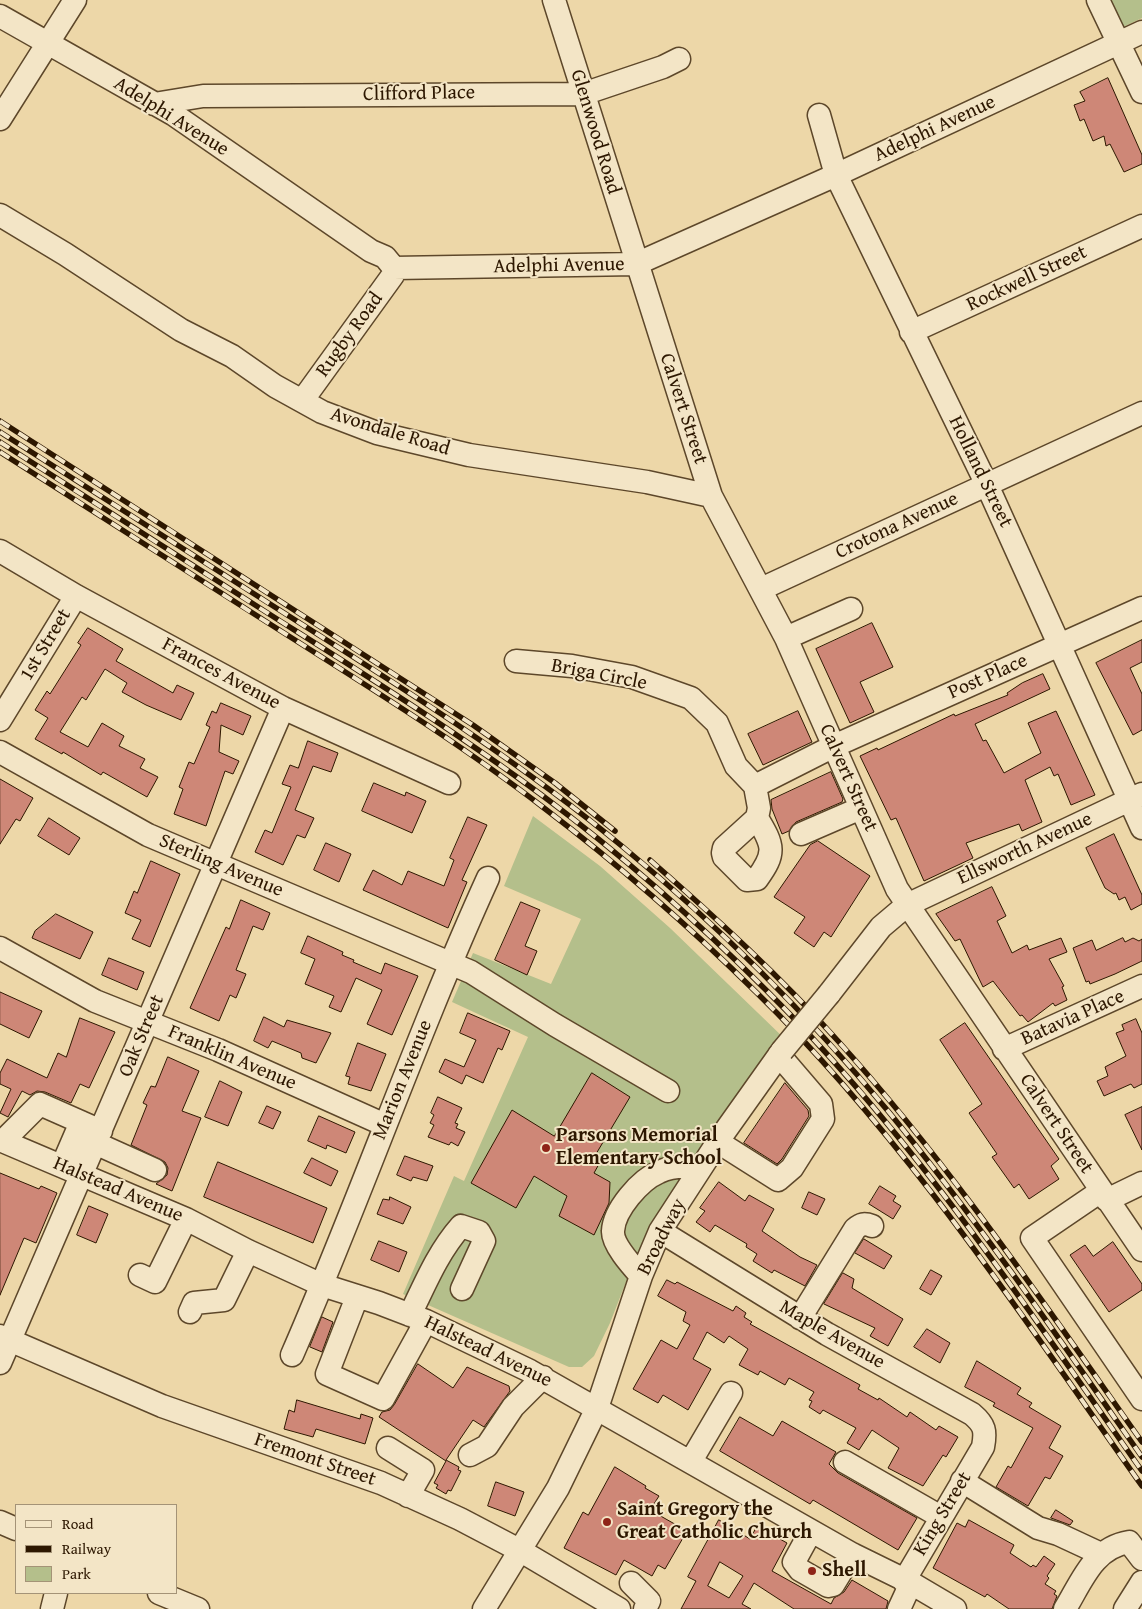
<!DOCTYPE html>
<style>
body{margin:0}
#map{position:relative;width:1142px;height:1609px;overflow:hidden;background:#edd7a8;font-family:"Gentium Book Plus",serif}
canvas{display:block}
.legend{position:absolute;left:15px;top:1504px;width:162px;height:90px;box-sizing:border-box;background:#f3e5c6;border:1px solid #a49377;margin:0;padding:6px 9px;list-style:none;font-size:15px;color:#2d1700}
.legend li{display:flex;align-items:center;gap:10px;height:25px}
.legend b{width:25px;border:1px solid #a49377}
</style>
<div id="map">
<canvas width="1142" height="1609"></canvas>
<ul class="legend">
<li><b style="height:6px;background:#f3e5c6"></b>Road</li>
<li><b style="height:6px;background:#2d1700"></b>Railway</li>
<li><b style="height:14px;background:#b4bf8b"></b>Park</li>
</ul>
</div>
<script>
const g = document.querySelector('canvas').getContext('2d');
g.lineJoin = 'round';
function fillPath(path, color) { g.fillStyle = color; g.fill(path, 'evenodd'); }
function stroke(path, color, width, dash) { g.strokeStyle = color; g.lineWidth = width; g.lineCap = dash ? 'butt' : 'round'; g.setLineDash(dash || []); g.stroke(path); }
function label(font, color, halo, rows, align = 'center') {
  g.font = font + ' "Gentium Book Plus",serif'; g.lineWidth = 4; g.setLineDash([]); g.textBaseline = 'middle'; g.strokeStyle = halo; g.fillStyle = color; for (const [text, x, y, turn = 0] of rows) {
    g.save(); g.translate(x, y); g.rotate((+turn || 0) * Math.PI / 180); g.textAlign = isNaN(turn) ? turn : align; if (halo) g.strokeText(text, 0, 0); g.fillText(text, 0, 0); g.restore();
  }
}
fillPath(new Path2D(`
 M1106,0H1142V18L1119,29Z
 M533,816L600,866L670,928L786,1040L663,1213L626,1282L610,1323L594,1356L582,1367H569L403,1294L454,1176L464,1181L528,1037L452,1002L473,953L551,984L581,919L504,886Z`), '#b4bf8b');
const building = new Path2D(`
 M1108,78L1142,155V164L1124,172L1110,144L1106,146L1104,136L1093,141L1084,119L1080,121L1074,105L1085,101L1080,92Z
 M872,623L893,667L860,682L874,712L850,723L816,649Z
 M88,628L123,649L116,661L173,693L177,685L194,693L181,720L146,705L122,692L127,683L105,669L86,700L82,697L60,732L88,747L102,723L124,736L119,746L145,759L140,768L158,777L147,797L103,772L101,775L63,752L62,754L35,739L48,718L35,710L47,691L50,694L81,645L78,643Z
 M1142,640V662L1130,668L1142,694V730L1133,735L1096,663Z
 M1043,674L1050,689L975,724L983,741L986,740L1004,773L1041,753L1028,723L1056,711L1095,795L1071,805L1058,774L1054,776L1050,767L1025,780L1042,822L1022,831L1019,824L966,843L973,858L924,881L896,818L891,820L860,756L877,748L878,750L954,714L955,716L1008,695L1007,693L1022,683Z
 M221,703L251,716L243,735L221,725L219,752L239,761L233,774L225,771L206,826L174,814L183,789L179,787L189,762L194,764L210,727L206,725L212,711L216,713Z
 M798,711L812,742L763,765L748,734Z
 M308,741L338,753L331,772L313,766L295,810L314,818L305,838L297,835L283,865L255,852L265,830L272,833L291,787L282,784L290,765L298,768Z
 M831,772L843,799L842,802L796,822L789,831L782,834L772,809L771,800Z
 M0,779L33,798L20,821L16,819L0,844Z
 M374,783L405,796L406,792L426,801L412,833L362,811Z
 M468,817L487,825L462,880L467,882L448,928L363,890L373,870L402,885L408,871L444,886L454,860L450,858Z
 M49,818L80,838L69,855L38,836Z
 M1114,834L1142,895V904L1131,910L1125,897L1119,900L1116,893L1114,894L1105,888L1086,848Z
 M818,841L870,876L831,937L824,932L814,947L794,933L805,917L774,897L810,845Z
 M326,843L351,854L339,882L314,870Z
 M151,861L180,874L150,947L132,939L141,920L125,913L134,891L137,893Z
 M992,887L1006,916L997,921L1012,953L1027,945L1029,950L1061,938L1067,952L1049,959L1064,986L1062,987L1067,1000L1055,1006L1053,1003L1028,1022L1022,1015L1020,1016L993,981L983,987L960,939L955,941L936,914Z
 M241,900L270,913L263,930L253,926L236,970L246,974L236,998L230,995L219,1021L190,1008L226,927L229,929Z
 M521,902L540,910L525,946L537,951L527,975L495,960Z
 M56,914L93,932L80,959L32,938L35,931Z
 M308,936L343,952L342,955L354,960L353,962L381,974L385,963L418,976L392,1035L367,1024L382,990L356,978L341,1012L329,1007L334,996L305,984L315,959L301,953Z
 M1123,938L1125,942L1133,938L1139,941L1142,939V961L1115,974L1090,984L1089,981L1086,982L1073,948L1092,940L1096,950Z
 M109,958L144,972L137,990L102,975Z
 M0,992L42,1011L29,1038L0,1024Z
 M468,1013L510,1031L502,1050L498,1048L483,1083L466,1075L462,1084L439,1072L445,1059L464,1067L476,1040L460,1033Z
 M264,1017L284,1027L287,1020L331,1033L316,1063L302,1058L301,1053L272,1041L268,1048L254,1041Z
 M80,1018L115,1032L89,1088L80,1084L71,1103L45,1092L37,1091L30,1095L22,1091L8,1117L0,1113L11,1089L0,1084V1073L7,1059L47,1078L58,1053L66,1057Z
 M1136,1019L1142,1033V1084L1134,1088L1131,1084L1104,1096L1097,1081L1108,1076L1105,1067L1126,1056L1116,1033L1124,1030L1122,1025Z
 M965,1023L1059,1159L1051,1166L1059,1179L1029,1199L1019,1184L1014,1188L992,1157L997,1154L969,1113L982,1104L940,1040Z
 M358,1043L386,1054L371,1091L348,1084L350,1077L346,1076Z
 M168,1057L199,1071L182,1111L201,1118L172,1191L156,1184L167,1175L168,1168L165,1162L131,1145L147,1105L143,1103L151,1086L155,1087Z
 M592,1073L630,1097L593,1159L599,1164L594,1173L610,1182L609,1203L594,1235L559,1216L567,1196L534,1176L516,1208L471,1183L512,1110L554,1136Z
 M220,1081L242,1092L228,1126L205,1117Z
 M785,1083L808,1110L809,1116L782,1159L777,1164L744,1143Z
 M438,1097L462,1108L455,1123L458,1124L456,1128L465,1132L458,1146L451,1142L449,1145L428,1137L434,1125L430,1123L434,1115L431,1113Z
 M267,1106L281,1112L273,1129L259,1123Z
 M1142,1107V1150L1125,1115Z
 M319,1116L355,1132L346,1153L327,1145L326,1149L308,1141Z
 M405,1156L433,1166L427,1181L413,1177L411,1181L397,1175Z
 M312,1158L338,1171L331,1186L304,1173Z
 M218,1162L327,1208L313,1243L204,1197Z
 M0,1173L39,1189L41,1186L57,1193L36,1243L24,1238L0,1295Z
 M719,1182L745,1201L749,1195L774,1209L762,1231L800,1257L817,1265L805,1286L774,1270L772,1273L753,1261L757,1254L746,1247L747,1244L715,1225L710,1232L696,1222L705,1211L700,1208Z
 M880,1186L896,1196L893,1201L901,1206L893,1219L869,1204Z
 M809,1192L825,1199L817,1215L802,1208Z
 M390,1197L411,1207L403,1224L377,1214L383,1199L389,1200Z
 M89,1206L108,1214L96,1243L77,1235Z
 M864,1239L892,1256L884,1269L855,1253Z
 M379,1241L407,1252L399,1272L371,1260Z
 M1113,1242L1142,1284V1290L1109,1312L1070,1255L1085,1245L1093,1256Z
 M931,1270L942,1276L931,1295L920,1289Z
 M843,1273L854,1279L852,1288L903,1319L888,1346L870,1336L875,1328L824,1304Z
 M667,1280L675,1284L677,1282L733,1311L736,1306L746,1313L744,1317L752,1322L750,1324L860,1385L858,1389L878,1400L879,1398L907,1417L910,1412L936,1430L939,1426L958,1437L946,1457L943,1455L923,1486L888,1468L899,1448L872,1430L859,1450L847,1443L856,1428L823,1410L820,1414L809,1407L812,1401L809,1400L814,1392L789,1378L785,1385L760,1371L758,1375L739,1365L748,1349L729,1336L724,1343L707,1332L693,1359L711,1369L688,1410L663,1395L658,1403L633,1389L661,1340L677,1349L690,1325L683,1321L686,1312L658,1296Z
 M322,1317L333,1322L322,1352L310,1347Z
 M927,1329L950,1343L940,1363L914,1347Z
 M977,1361L1021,1388L1017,1394L1032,1403L1029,1407L1061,1426L1049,1448L1063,1456L1050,1479L1045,1477L1028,1506L996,1487L1008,1466L1011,1468L1033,1428L993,1406L995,1403L965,1387Z
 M418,1364L453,1388L467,1367L509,1386L510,1391L484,1427L473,1420L446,1460L459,1467L458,1470L461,1471L451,1491L448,1490L446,1494L436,1488L438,1485L434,1483L446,1461L379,1417L382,1412L390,1410L394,1405Z
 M297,1400L360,1419L361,1414L373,1418L365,1444L316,1429L313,1437L284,1429L289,1410L294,1412Z
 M740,1417L773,1436L782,1421L836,1452L829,1464L838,1473L917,1518L898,1550L813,1500L810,1504L720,1451Z
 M615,1467L646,1486L645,1488L659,1496L650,1510L687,1531L665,1569L658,1565L652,1576L624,1560L616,1575L564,1548L583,1512L588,1515Z
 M496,1482L524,1492L515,1516L488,1506Z
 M1056,1510L1073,1521L1070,1525L1051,1518Z
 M719,1520L750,1539L757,1526L787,1543L772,1571L831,1604L834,1598L844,1592L852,1580L888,1601L886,1609H794L754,1583L742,1604L751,1609H681L696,1581L688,1577ZM720,1562L743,1576L729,1598L708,1586Z
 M969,1520L1014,1545L1010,1553L1031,1567L1033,1565L1036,1567L1044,1556L1055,1564L1047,1576L1049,1578L1045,1584L1056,1591L1054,1594L1057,1596L1052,1609H1009L987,1594L985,1597L933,1568L957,1523L965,1527Z`);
fillPath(building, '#ce8777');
stroke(building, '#2d1700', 1);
const minor = new Path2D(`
 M554,0L711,496L786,638L897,889L1142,1250
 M1098,0L1142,92
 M0,16L173,114L371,251L385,257L394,268L636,264L836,175L1142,32
 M154,104L203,96L583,94L663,67L679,59
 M819,115L836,175L987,485L1142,828
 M0,119L75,0
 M0,215L65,254L181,330L232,356L275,386L322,412L377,433L469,455L647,482L711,496
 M911,332L1142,226
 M302,401L393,275L394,268
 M0,551L76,596L283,708L449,783
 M761,589L1142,413
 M786,638L851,609
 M516,661L572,666L632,677L691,698L717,723L736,766L755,786L834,746L1142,608
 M0,720L76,596
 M0,752L148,835L471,972L555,1025L668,1091
 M755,786L759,808L757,818L724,848L723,853L724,857L747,880L757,879C776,853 774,846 757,818
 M801,834L861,808
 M0,948L95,1001L218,1050L385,1125
 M829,994L881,927L907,905L1142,794
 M1004,1049L1142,986
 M0,1140L186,1219L248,1251L322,1285L379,1303L426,1321L530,1371L852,1554L911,1583L955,1609
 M3,1141L40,1104L101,1131
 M718,1142L778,1180L792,1168L823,1119L821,1104L779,1055
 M95,1143L155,1170
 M62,1166L81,1122
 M1101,1191L1032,1238L1142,1399
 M1107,1200L1142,1183
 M660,1231L827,1334L972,1414C985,1425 986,1431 983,1447L904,1581
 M140,1275L155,1282L186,1219
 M641,1276C632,1266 612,1244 613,1231C614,1210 640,1180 659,1172C671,1166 687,1166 700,1168
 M357,1297L327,1374L383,1399L426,1321
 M190,1312L194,1303L224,1300L248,1251
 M410,1315C425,1284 438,1252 461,1226L479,1232L484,1241L462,1289
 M800,1318L855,1229C861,1224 864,1223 872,1226
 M0,1336L162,1406L381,1483L460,1519L521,1551L619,1609
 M292,1355C361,1197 417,1034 488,878
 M0,1363L283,708
 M388,1448L423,1470L408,1496
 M470,1455L487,1446L513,1407L543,1377
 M691,1461L731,1393
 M845,1462L941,1517
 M962,1481L1038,1528L1058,1534L1101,1554
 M0,1522L16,1529
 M811,1531L794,1562L800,1570L828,1586L833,1585L852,1554
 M631,1583L649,1601L645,1609
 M159,1593L198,1609
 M52,1609L56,1593
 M484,1609L558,1488L597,1408L641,1276L660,1231L723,1134L782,1051
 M899,1609L911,1583
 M1065,1609C1082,1581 1093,1548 1129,1542L1142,1559
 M1125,1609L1142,1582`);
stroke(minor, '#5d472a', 25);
stroke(minor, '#f3e5c6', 22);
const rail = new Path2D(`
 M0,421L473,725L555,783L615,831
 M0,432C101,496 202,561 303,625C412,694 523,764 623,847C719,926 809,1016 888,1111C979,1222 1060,1340 1142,1457
 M0,442C92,501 184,560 277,619C367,676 458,733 543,796C622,855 698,922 767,991C912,1135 1025,1305 1142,1471
 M0,452C95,512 189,573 284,633C372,689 461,744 544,808C619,865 690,927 757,993C906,1139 1022,1316 1142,1486
 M650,860C715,917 780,976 838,1041C951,1166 1045,1305 1142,1442`);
stroke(rail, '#2d1700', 5.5);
stroke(rail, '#f3e5c6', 4, [11]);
const minorBridge = new Path2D(`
 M782,1051L829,994`);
stroke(minorBridge, '#5d472a', 25, []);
stroke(minorBridge, '#f3e5c6', 22);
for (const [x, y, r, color] of [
 [546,1148,5,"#8f2418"],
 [607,1522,5,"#8f2418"],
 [812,1571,5,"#8f2418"]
]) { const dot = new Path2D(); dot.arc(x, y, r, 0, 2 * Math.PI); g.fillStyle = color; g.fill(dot); stroke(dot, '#f3e5c6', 2); }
label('20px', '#2d1700', '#f3e5c6', [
 ["Clifford Place",419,94,-1],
 ["Adelphi Avenue",171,117,32],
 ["Adelphi Avenue",935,129,-25],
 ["Glenwood Road",595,132,73],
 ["Adelphi Avenue",559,266,-1],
 ["Rockwell Street",1027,279,-25],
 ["Rugby Road",350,335,-54],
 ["Calvert Street",683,409,72],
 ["Avondale Road",390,432,17],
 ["Holland Street",980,472,64],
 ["Crotona Avenue",897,526,-25],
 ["1st Street",46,645,-59],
 ["Frances Avenue",221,674,28],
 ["Briga Circle",599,675,11],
 ["Post Place",988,677,-24],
 ["Calvert Street",848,778,66],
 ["Ellsworth Avenue",1025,849,-25],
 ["Sterling Avenue",221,866,23],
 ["Batavia Place",1073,1018,-24],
 ["Oak Street",142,1036,-67],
 ["Franklin Avenue",232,1058,23],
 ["Marion Avenue",403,1080,-68],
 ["Calvert Street",1056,1124,56],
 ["Halstead Avenue",118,1190,23],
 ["Broadway",662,1237,-63],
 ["Maple Avenue",832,1335,30],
 ["Halstead Avenue",488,1352,26],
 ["Fremont Street",315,1460,19],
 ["King Street",943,1514,-59]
]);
label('bold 20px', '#2d1700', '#f3e5c6', [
 ["Parsons Memorial",556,1136],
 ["Elementary School",556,1159],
 ["Saint Gregory the",617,1510],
 ["Great Catholic Church",617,1533],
 ["Shell",822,1571]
], 'left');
</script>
